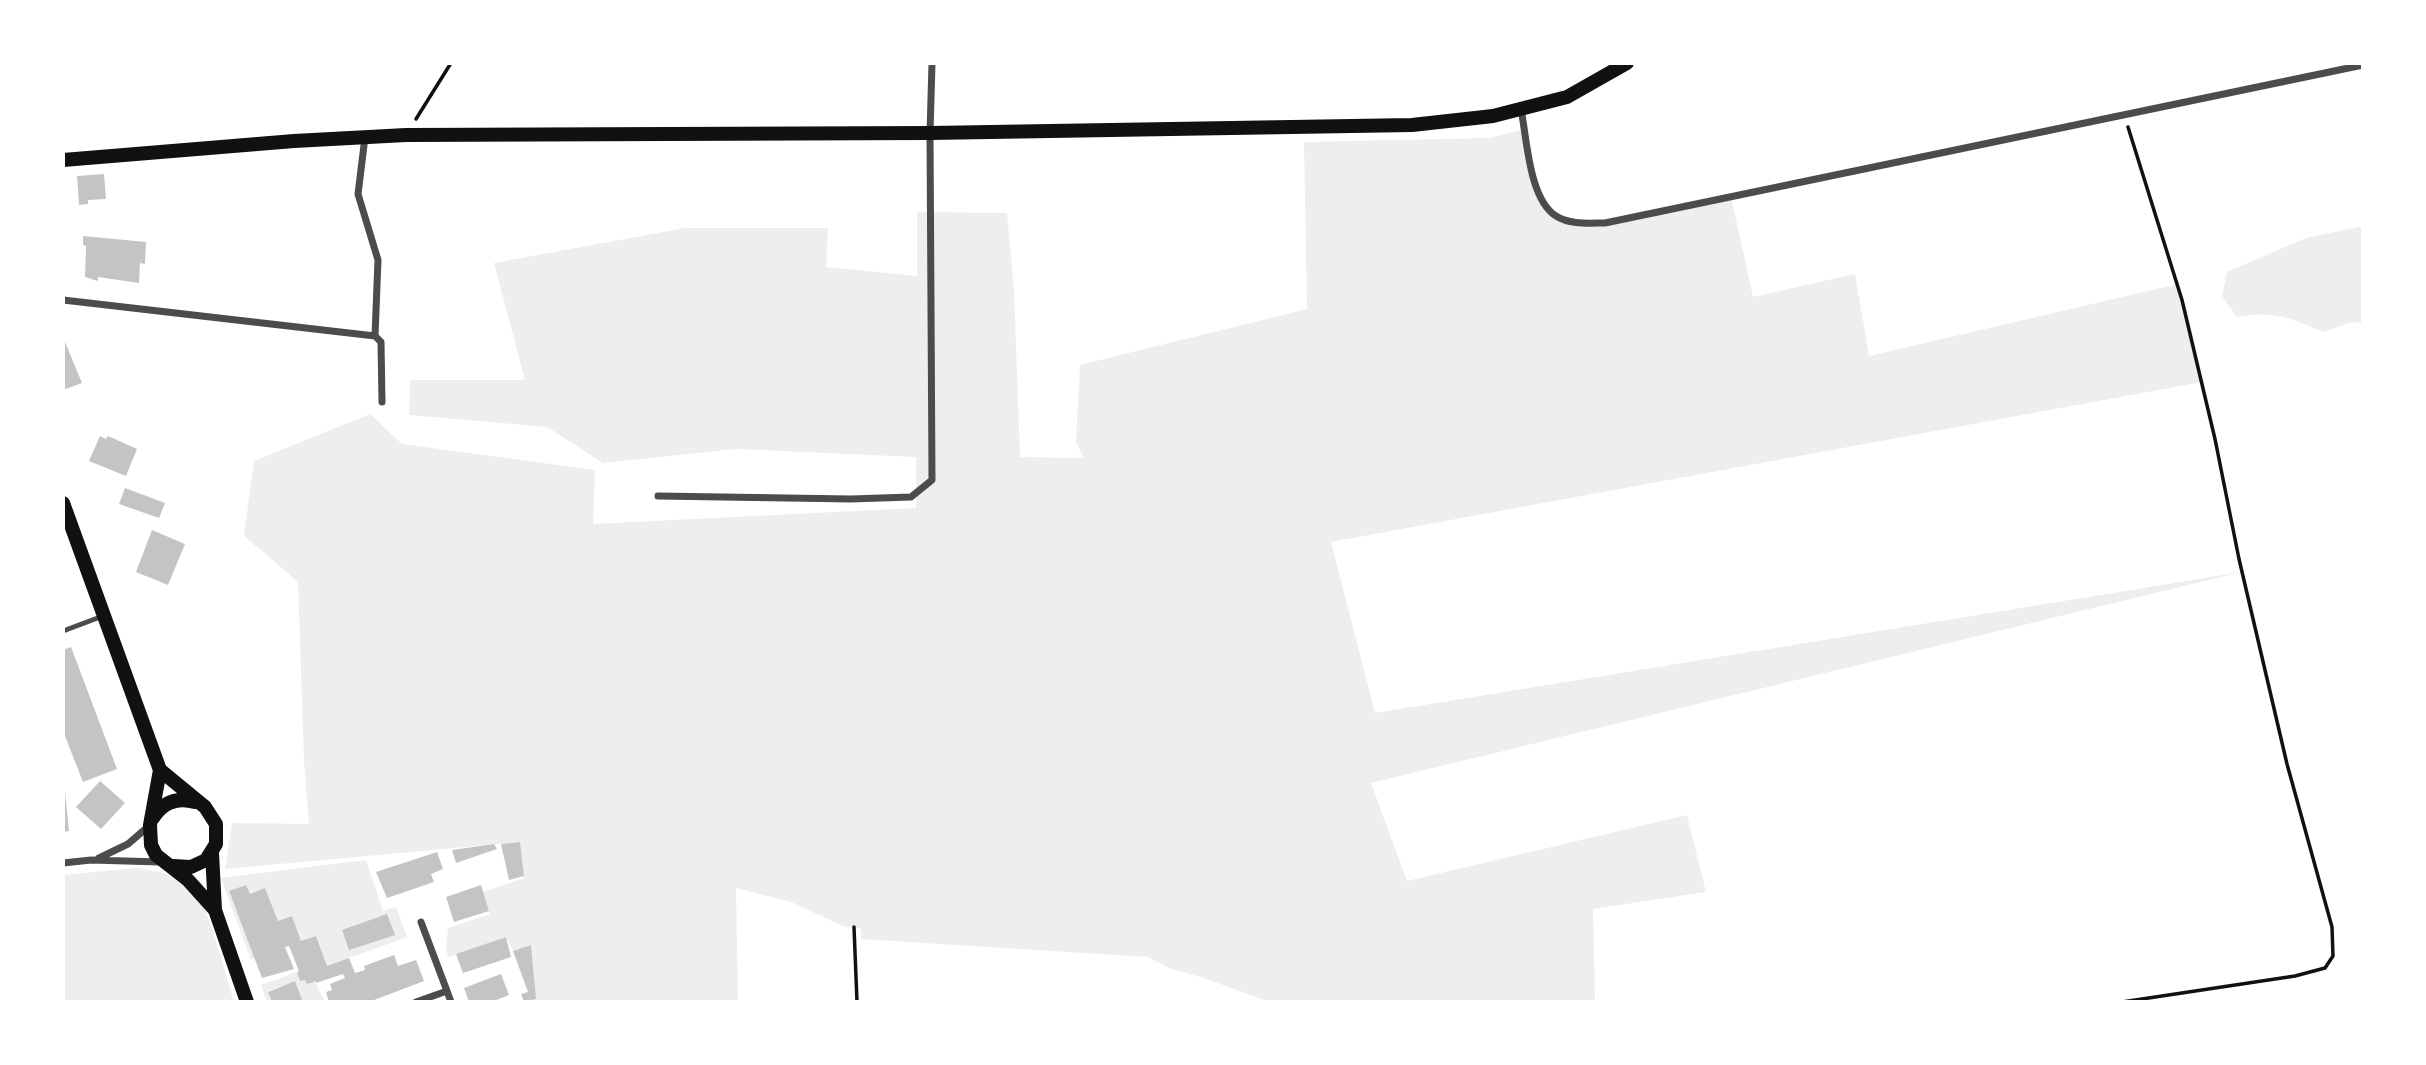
<!DOCTYPE html>
<style>
body{margin:0}
#map{position:relative;width:2426px;height:1065px;overflow:hidden;background:#fff;font-family:"Work Sans",sans-serif}
canvas{display:block}
.frame{position:absolute;inset:0;border:65px solid #fff;pointer-events:none}
</style>
<div id="map">
<canvas width="2426" height="1065"></canvas>
<div class="frame"></div>
</div>
<script>
const g = document.querySelector('canvas').getContext('2d');
g.lineJoin = 'round';
function fillPath(path, color) { g.fillStyle = color; g.fill(path, 'evenodd'); }
function stroke(path, color, width, dash) { g.strokeStyle = color; g.lineWidth = width; g.lineCap = dash ? 'butt' : 'round'; g.setLineDash(dash || []); g.stroke(path); }
fillPath(new Path2D(`
 M1525,129L1541,200L1556,216L1581,224L1605,223L1731,196L1753,297L1855,274L1869,356L2178,284L2202,382L1331,542L1375,713L2242,572L1371,783L1407,881L1687,815L1706,892L1593,909L1595,1002H1270L1201,977L1171,969L1148,957L861,939V928L845,927L791,902L736,888L738,1002H529L535,999L531,945L513,951L506,937L448,957L446,947L448,928L490,914L483,892L524,878L520,842L225,869L232,823L309,824L304,761L298,582L244,536L254,461L370,414L402,444L595,470L593,524L916,508V457L736,449L603,463L547,427L409,415L410,380H525L494,263L685,228H828L826,267L917,276V212L1007,213L1014,290L1020,457L1084,458L1076,442L1080,365L1307,309L1304,142L1490,138Z
 M2358,227H2363V323L2352,322L2323,332C2292,318 2272,310 2237,317L2222,296L2227,272L2306,238Z
 M366,860L383,911L396,907L407,937L327,966L316,936L301,941L292,916L278,921L265,888L250,894L246,885L229,892L255,958L251,960L221,878Z
 M137,868C158,871 181,875 196,893C210,912 226,976 234,1002H63V875Z
 M297,972L300,981L305,980L307,984L315,981L324,1000L303,1002L295,981L268,991L272,1002H267L261,985Z`), '#eee');
fillPath(new Path2D(`
 M104,174L106,199L88,200V204L79,205L77,176Z
 M83,236L146,242L145,264L140,263L139,283L98,277V281L85,277L86,246L83,245Z
 M63,337L82,383L63,390Z
 M100,436L106,439L108,436L137,449L126,476L89,461Z
 M125,488L165,503L159,518L119,504Z
 M152,530L185,544L168,585L136,572Z
 M71,647L117,769L83,782L63,731V650Z
 M100,781L125,803L101,829L76,807Z
 M63,792H65L69,831L63,832Z
 M520,842L524,876L509,880L501,844Z
 M494,844L497,849L456,863L452,850Z
 M437,852L443,869L431,874L434,882L387,898L376,872Z
 M246,885L250,894L265,888L278,921L292,916L301,941L316,936L327,966L349,958L355,973L365,970L364,966L394,955L398,966L416,960L424,981L369,1002H329L326,992L332,990L330,984L345,978L343,974L316,983V981L307,984L305,980L300,981L297,972L299,971L289,946L285,947L294,969L262,978L229,891Z
 M481,885L489,911L454,922L446,897Z
 M387,914L395,935L349,950L342,930Z
 M506,937L511,957L463,973L456,954Z
 M531,945L536,999L524,1002L521,994L528,992L513,951Z
 M501,974L509,995L491,1002H469L464,988Z
 M295,981L303,1002H272L268,992Z`), '#c4c4c4');
stroke(new Path2D(`
 M416,119L451,63
 M854,927L857,1002
 M2122,1002L2295,976L2325,968L2333,956L2332,927L2287,764L2239,559L2215,439L2182,300L2128,127`), '#111', 3.5);
stroke(new Path2D(`
 M63,631L103,616`), '#4c4c4c', 5);
stroke(new Path2D(`
 M1521,109C1527,139 1529,199 1556,216C1570,225 1589,223 1605,223L2363,65
 M365,137L358,194L378,260L375,336
 M63,300L375,336L381,342L382,402
 M658,496L851,499L911,497L932,480L930,133L932,63
 M99,858L128,844L150,825
 M63,863L91,860L160,862
 M421,922L447,991
 M416,1002L447,991L451,1002`), '#4c4c4c', 7);
stroke(new Path2D(`
 M63,160L294,141L406,135L930,133L1412,125L1493,116L1567,97L1627,63
 M63,503L160,770L205,807L216,824V844L206,860L191,867L173,866
 M160,770L150,825L151,845L156,855L188,880L215,910
 M153,818C163,802 177,797 195,802
 M212,853L215,910L247,1002`), '#111', 14);
</script>
